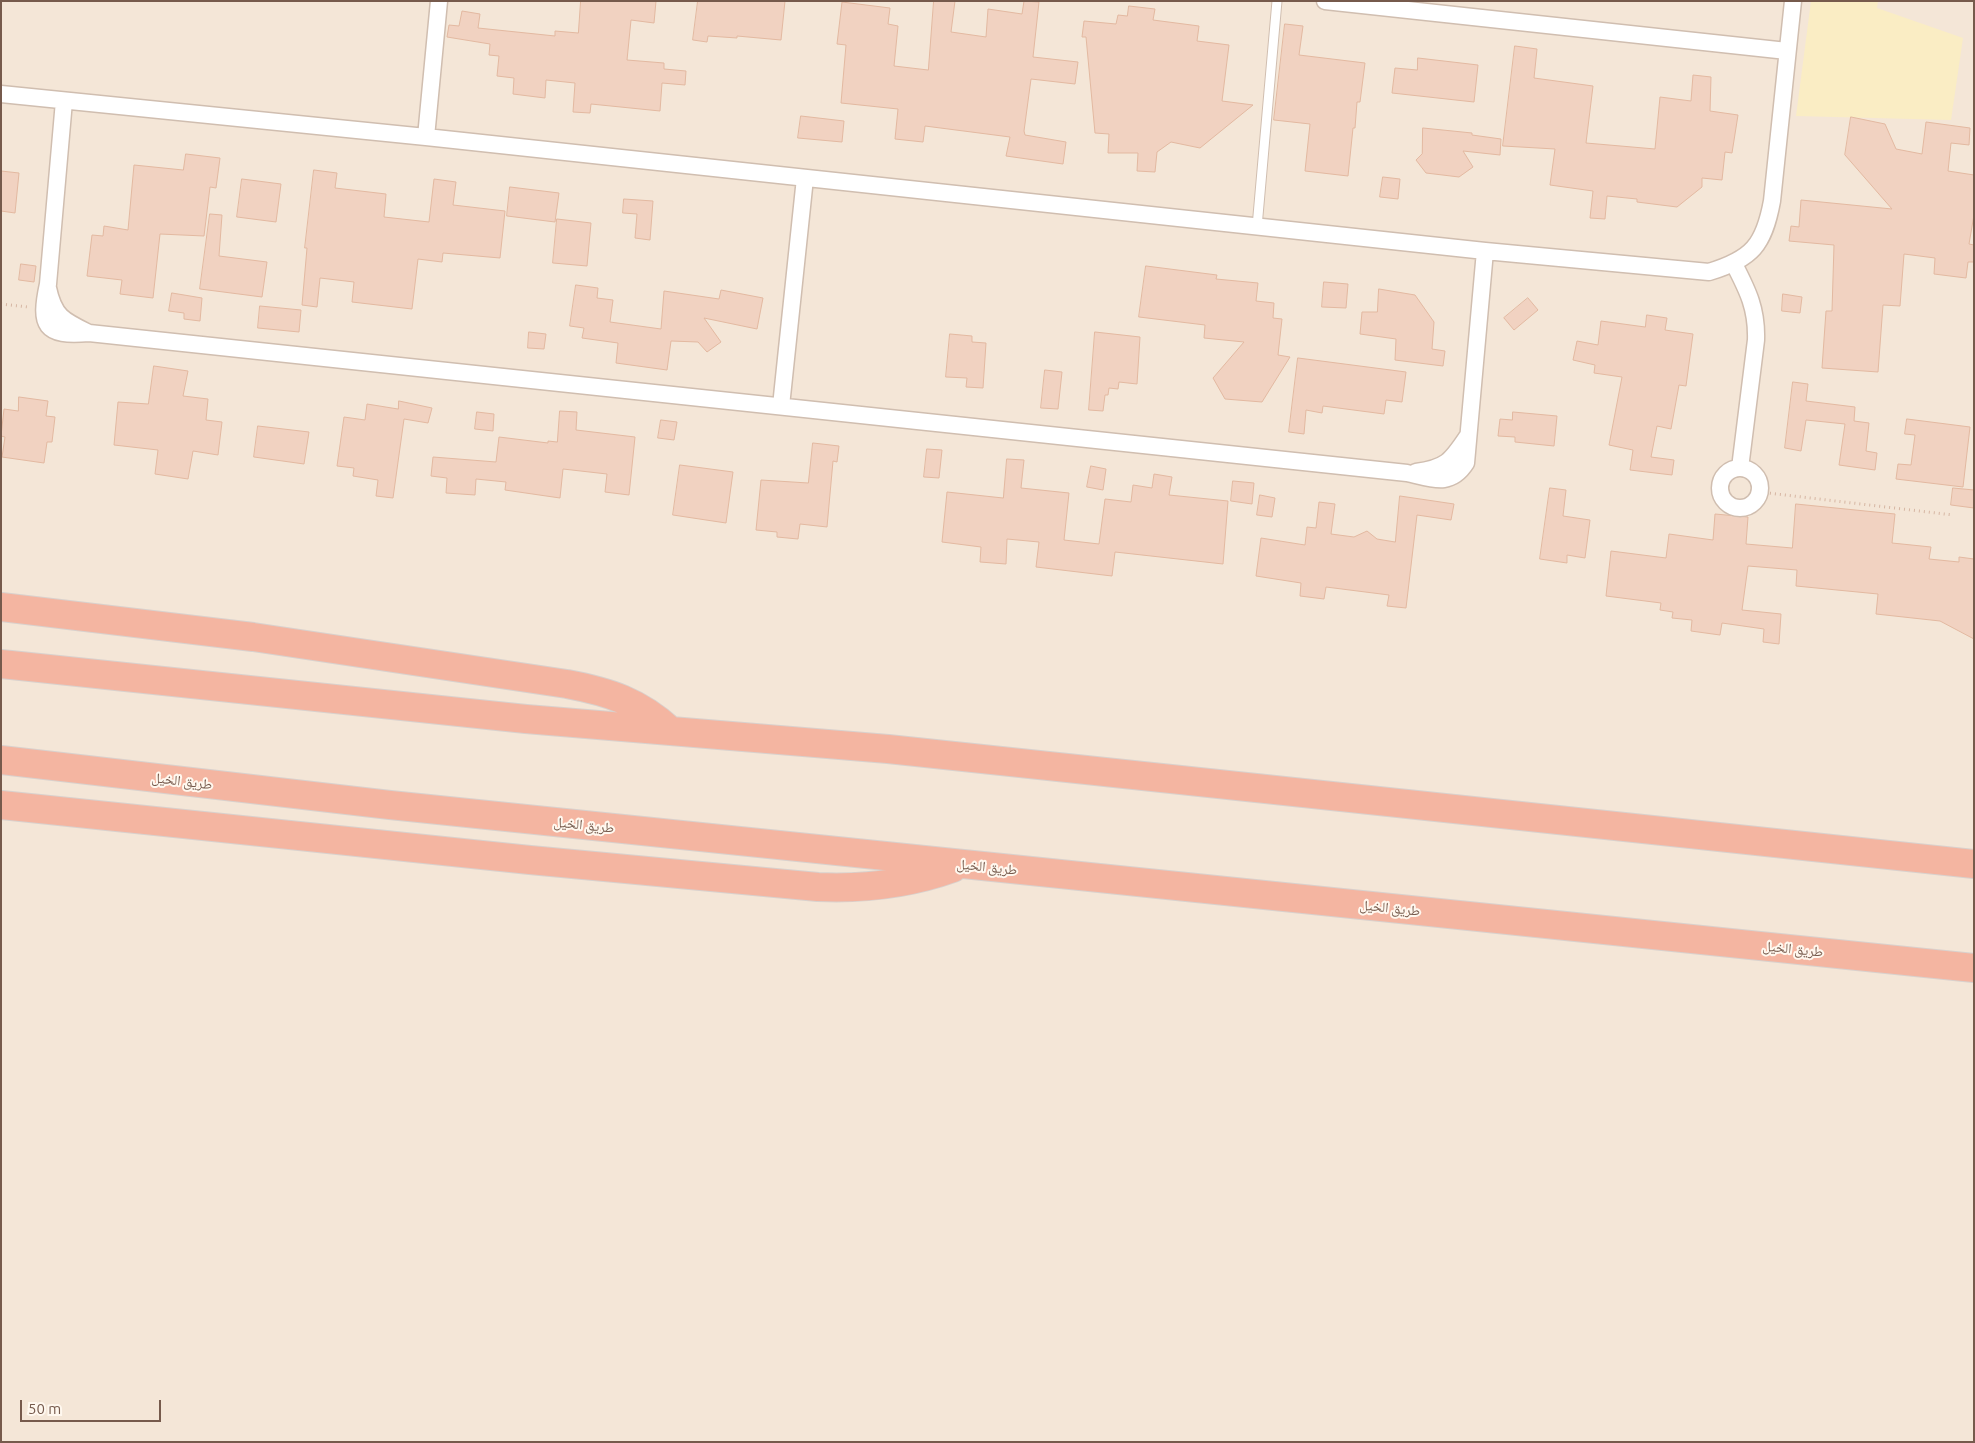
<!DOCTYPE html>
<meta charset="utf-8">
<style>
body{margin:0}
#map{position:relative;width:1975px;height:1443px;overflow:hidden;background:#fcf4e8;font-family:Ubuntu,sans-serif}
canvas{display:block}
.frame{position:absolute;inset:0;border:2px solid #765a4c;pointer-events:none}
.scale{position:absolute;left:20px;top:1400px;width:141px;height:22px;box-sizing:border-box;border:2px solid #765a4c;border-top:0;padding-left:6px;font-size:15px;line-height:18px;white-space:nowrap;color:#765a4c;-webkit-text-stroke:4px #fff8ef;paint-order:stroke}
</style>
<div id="map">
<canvas width="1975" height="1443"></canvas>
<div class="frame"></div>
<div class="scale">50 m</div>
</div>
<script>
const g = document.querySelector('canvas').getContext('2d');
g.lineJoin = 'round';
function fillPath(path, color) { g.fillStyle = color; g.fill(path, 'evenodd'); }
function stroke(path, color, width, dash) { g.strokeStyle = color; g.lineWidth = width; g.lineCap = dash ? 'butt' : 'round'; g.setLineDash(dash || []); g.stroke(path); }
function label(font, color, halo, rows, align = 'center') {
  g.font = font + ' Ubuntu,"Noto Naskh Arabic",sans-serif'; g.lineWidth = 4; g.setLineDash([]); g.textBaseline = 'middle'; g.strokeStyle = halo; g.fillStyle = color; for (const [text, x, y, turn = 0] of rows) {
    g.save(); g.translate(x, y); g.rotate((+turn || 0) * Math.PI / 180); g.textAlign = isNaN(turn) ? turn : align; if (halo) g.strokeText(text, 0, 0); g.fillText(text, 0, 0); g.restore();
  }
}
fillPath(new Path2D(`
 M1,1H1974V1442H1Z`), '#f4e6d7');
fillPath(new Path2D(`
 M1811,1H1878L1877,8L1963,38L1951,120L1796,116Z`), '#faedc4');
const building = new Path2D(`
 M581,1H656L654,23L631,20L627,60L664,63V69L686,71L685,85L662,83L660,111L591,104L590,113L573,112L575,83L546,80L545,98L513,94L514,78L497,76L499,56L489,55L490,44L447,37L449,25L459,26L462,11L480,14L478,28L555,36V31L578,33Z
 M698,1H785L781,40L737,36V38L708,36L707,42L693,40Z
 M934,1H955L951,32L986,37L988,9L1022,14L1024,1L1039,2L1033,57L1078,62L1075,84L1031,79L1024,131L1025,135L1066,142L1063,164L1006,156L1010,137L925,126L923,142L895,139L898,109L841,103L846,45L837,44L842,2L890,8L888,24L898,26L894,66L928,70Z
 M1129,6L1155,9L1153,20L1199,26L1197,41L1229,45L1222,101L1253,105L1200,148L1171,142L1157,152L1155,172L1137,171L1138,153H1108L1109,134L1095,133L1086,37H1082L1084,21L1116,24L1118,15L1127,16Z
 M1285,24L1303,26L1299,55L1365,63L1360,102H1357L1355,128H1353L1348,176L1305,171L1310,124L1274,120Z
 M1515,46L1537,49L1534,78L1593,86L1586,143L1655,149L1660,97L1691,101L1693,75L1711,77L1710,111L1738,115L1732,153L1725,152L1722,180L1702,178V187L1677,207L1637,202V199L1607,196L1605,219L1590,218L1593,191L1550,185L1555,149L1503,146Z
 M1418,58L1478,65L1474,102L1392,93L1395,68L1417,70Z
 M801,116L844,121L842,142L798,138Z
 M1851,117L1885,124L1896,149L1922,154L1926,122L1970,128L1969,145L1951,143L1948,171L1974,175V215L1969,244L1974,245V262H1968L1966,278L1934,274L1935,258L1904,254L1900,306L1883,305L1878,372L1822,368L1826,311H1832L1834,245L1789,241L1791,226L1799,227L1801,200L1892,209L1845,155Z
 M1423,128L1472,133V135L1501,139L1500,155L1463,151L1473,167L1459,177L1426,173L1416,160L1422,154Z
 M186,154L220,158L216,188L210,187L204,236L160,234L153,298L120,294L122,280L87,276L92,235L103,236L104,226L128,230L134,165L183,170Z
 M314,170L337,173L335,188L386,194L384,217L429,222L434,179L456,182L453,205L505,211L500,258L443,253L442,262L418,259L412,309L352,302L354,282L320,278L317,307L302,305L307,248H305Z
 M1,171L19,173L15,213L1,211Z
 M1383,177L1400,179L1398,199L1380,197Z
 M242,179L281,184L276,222L237,217Z
 M510,187L559,193L555,222L507,216Z
 M624,199L653,201L650,240L635,238L637,214L623,213Z
 M210,214L222,215L219,256L267,262L262,297L200,289Z
 M557,219L591,223L587,266L553,263Z
 M21,264L36,266L34,282L19,280Z
 M1146,266L1217,275L1216,279L1258,283L1256,301L1274,303L1273,318L1282,319L1278,355L1290,357L1262,402L1225,399L1213,378L1244,342L1204,338L1205,325L1139,317Z
 M1324,282L1348,284L1346,308L1322,307Z
 M576,285L598,288L597,298L613,300L610,322L661,329L664,291L719,299L721,290L763,298L757,329L704,318L721,342L707,352L698,342L671,341L667,370L616,363L618,343L582,338L584,328L570,326Z
 M1379,289L1415,295L1434,322L1432,349L1445,351L1443,366L1395,360L1396,339L1360,334L1362,312H1377Z
 M172,293L202,298L200,321L184,319V313L169,311Z
 M1783,294L1802,297L1800,313L1782,311Z
 M1528,298L1538,310L1514,330L1504,318Z
 M260,306L301,310L299,332L258,328Z
 M1647,315L1667,318L1665,330L1693,334L1686,386L1679,385L1671,429L1657,426L1651,457L1674,460L1672,475L1630,470L1633,450L1609,445L1622,377L1594,373L1595,365L1573,360L1577,341L1598,345L1601,321L1645,327Z
 M529,332L546,334L544,349L528,348Z
 M1095,332L1140,337L1137,384L1119,382L1118,389L1109,388L1108,395H1105L1103,411L1089,410Z
 M950,334L972,336V342L986,343L983,388L966,387L967,378L946,377Z
 M1298,358L1406,372L1402,402L1386,400L1384,414L1323,406L1322,413L1306,410L1304,434L1289,432Z
 M154,366L188,371L183,396L208,399L206,420L222,422L218,455L193,451L188,479L155,474L158,450L114,445L118,402L148,404Z
 M1045,370L1062,372L1058,409L1041,408Z
 M1793,382L1808,384L1806,401L1855,407L1854,421L1869,423L1866,451L1877,453L1875,470L1839,465L1845,424L1806,420L1801,451L1785,448Z
 M19,397L48,401L46,416L55,417L52,442H47L44,463L2,457L5,437L1,436L4,409L18,411Z
 M399,401L432,408L428,423L404,419L393,498L376,496L378,480L353,476L354,468L337,466L344,417L365,420L367,404L398,409Z
 M560,411L577,412L576,430L635,437L629,495L605,492L607,474L563,469L560,498L505,490L506,482L476,479L475,495L446,493L447,478L431,476L433,457L496,462L499,437L548,443V441L557,442Z
 M477,412L494,414L493,431L475,429Z
 M1513,412L1557,416L1554,446L1515,442V437L1498,436L1500,419L1512,420Z
 M1907,419L1970,427L1963,487L1896,479L1898,464L1911,465L1915,435L1905,434Z
 M661,420L677,422L674,440L658,438Z
 M258,426L309,432L304,464L254,457Z
 M813,443L839,446L837,462L833,461L827,527L800,524L798,539L777,537V532L756,530L761,480L808,483Z
 M927,449L942,450L939,478L924,477Z
 M1007,459L1024,460L1021,488L1069,493L1064,540L1099,544L1105,499L1131,502L1133,485L1152,488L1154,474L1172,477L1169,495L1228,501L1223,564L1115,552L1112,576L1036,567L1039,542L1007,539L1006,564L980,562L981,547L942,542L947,492L1003,498Z
 M680,465L733,472L726,523L673,515Z
 M1091,466L1106,469L1103,490L1087,487Z
 M1233,481L1254,483L1252,504L1231,501Z
 M1550,488L1566,490L1563,516L1590,520L1585,558L1567,555V563L1540,559Z
 M1953,488L1974,490V508L1951,505Z
 M1260,495L1275,498L1272,517L1257,515Z
 M1400,496L1454,504L1451,520L1417,515L1406,608L1387,606L1389,595L1326,587L1324,599L1300,596L1301,583L1256,576L1261,538L1305,545L1307,527L1316,528L1319,502L1335,504L1331,534L1354,537L1367,531L1377,539L1395,542Z
 M1796,504L1895,514L1892,543L1931,547L1929,559L1959,562V557L1974,559V639L1940,621L1876,614L1878,594L1796,586L1797,570L1748,566L1742,610L1781,614L1779,644L1763,642L1764,629L1722,623L1720,635L1691,631L1692,620L1672,618L1673,612L1660,610L1661,603L1606,596L1611,551L1666,558L1669,534L1713,540L1715,514L1748,517L1746,544L1792,548Z`);
fillPath(building, '#f1d2c1');
stroke(building, '#e3b9a1', 1);
const lane = new Path2D(`
 M1257,227L1277,1`);
const street = new Path2D(`
 M1325,1L1787,51
 M1,94L426,137L1485,251L1709,272C1752,259 1764,245 1772,201L1793,1
 M64,101L48,284C39,326 44,337 89,333L1407,473C1431,478 1450,488 1466,463L1485,251
 M426,137L439,1
 M1734,264C1748,291 1757,309 1756,340L1740,468
 M48,288C54,317 64,321 89,333
 M781,406L805,178
 M1720 488a20 20 0 1 1 40 0a20 20 0 1 1-40 0Z
 M1416,472C1446,468 1451,461 1467,437`);
const highway = new Path2D(`
 M1,607L253,637L567,684C609,692 638,701 671,731
 M1,664L526,719L888,749L1974,864
 M1,760L390,805L1974,968
 M1,805L530,860L818,887C864,889 909,884 953,868`);
stroke(lane, '#d0beb0', 11);
stroke(street, '#d0beb0', 19);
stroke(highway, '#d9d1cd', 30);
stroke(new Path2D(`
 M1,304L28,307
 M1760,492L1953,515`), '#d6b6a3', 3, [1, 4]);
stroke(lane, '#fff', 9);
stroke(street, '#fff', 16);
stroke(highway, '#f4b5a1', 28);
label('14px', '#765a4c', '#fff8ef', [
 ["طريق الخيل",182,781,7],
 ["طريق الخيل",584,825,6],
 ["طريق الخيل",987,867,6],
 ["طريق الخيل",1390,908,6],
 ["طريق الخيل",1793,949,6]
]);
</script>
